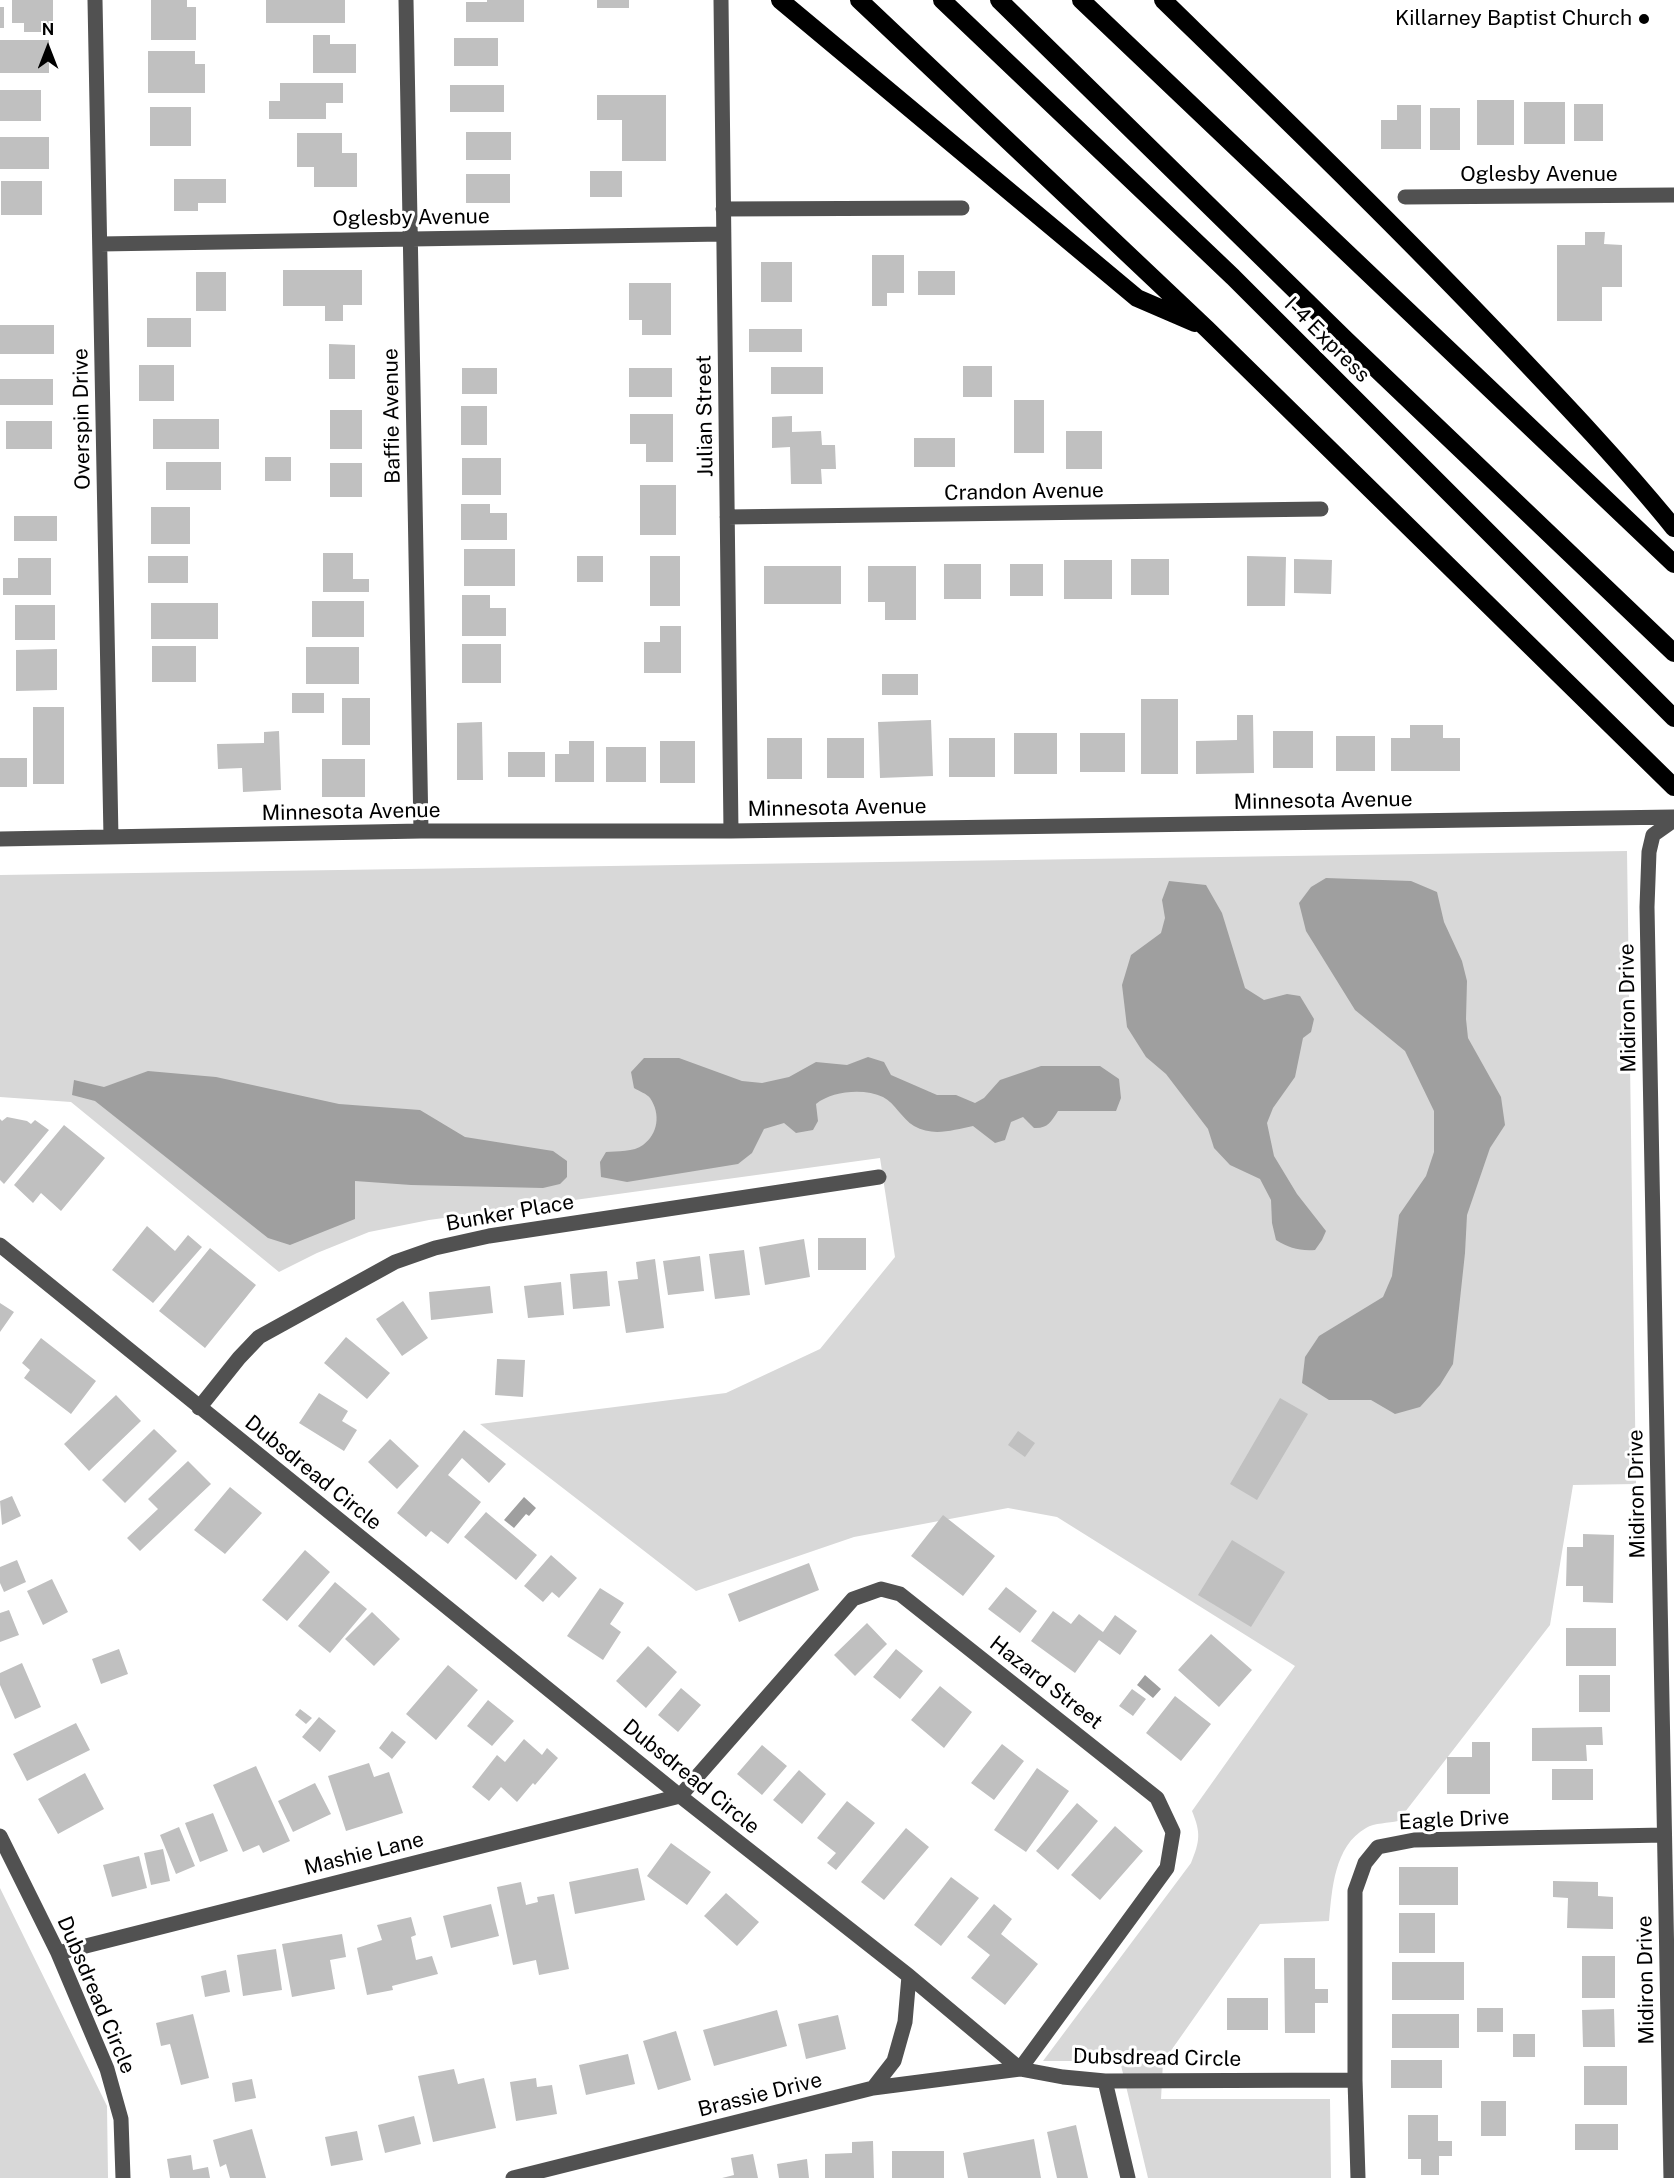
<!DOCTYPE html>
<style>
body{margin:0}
#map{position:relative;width:1674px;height:2178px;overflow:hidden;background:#fff;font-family:"Public Sans",sans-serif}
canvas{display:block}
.north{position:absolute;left:18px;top:18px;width:60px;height:60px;-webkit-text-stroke:4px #fff;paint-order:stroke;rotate:0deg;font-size:16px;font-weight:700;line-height:24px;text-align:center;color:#000}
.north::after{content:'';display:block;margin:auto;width:21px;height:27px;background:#000;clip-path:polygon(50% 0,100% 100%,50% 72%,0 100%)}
</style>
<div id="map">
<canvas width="1674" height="2178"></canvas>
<div class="north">N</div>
</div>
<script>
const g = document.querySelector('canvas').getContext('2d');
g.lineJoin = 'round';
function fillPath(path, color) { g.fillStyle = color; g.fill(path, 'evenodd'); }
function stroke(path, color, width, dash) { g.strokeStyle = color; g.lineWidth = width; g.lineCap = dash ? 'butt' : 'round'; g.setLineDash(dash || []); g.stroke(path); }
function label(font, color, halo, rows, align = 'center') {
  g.font = font + ' "Public Sans",sans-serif'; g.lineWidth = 6; g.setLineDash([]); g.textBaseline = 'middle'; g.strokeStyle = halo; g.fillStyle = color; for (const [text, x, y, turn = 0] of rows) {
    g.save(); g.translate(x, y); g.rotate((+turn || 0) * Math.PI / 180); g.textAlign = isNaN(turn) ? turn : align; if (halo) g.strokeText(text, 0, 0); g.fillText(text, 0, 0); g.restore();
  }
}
fillPath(new Path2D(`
 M1627,851L1636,1484L1573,1485L1550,1625L1398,1821C1389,1823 1374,1823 1366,1828C1334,1846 1332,1890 1329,1921L1260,1924L1163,2062L1161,2099H1330L1331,2178H1148L1120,2061H1043L1191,1863C1200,1841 1201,1833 1192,1811L1295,1666L1057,1517L1008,1508L854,1537L696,1591L480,1424L726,1393L820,1349L895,1257L880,1158L429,1220L369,1232L317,1253L279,1272L71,1102L0,1097V875Z
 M0,1888L107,2106L108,2178H0Z`), '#d8d8d8');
fillPath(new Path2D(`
 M1326,878L1411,881L1437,892L1444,922L1462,961L1467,981L1466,1019L1468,1038L1501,1097L1505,1125L1490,1148L1467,1215L1465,1253L1453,1364L1440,1385L1420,1407L1395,1414L1371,1400H1329L1302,1383L1305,1357L1319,1336L1383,1297L1392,1276L1399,1215L1426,1176L1434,1152V1111L1405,1051L1355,1010L1306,931L1299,903L1311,887Z
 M1169,881L1206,885L1222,913L1245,988L1264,1000L1287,994L1300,996L1314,1019L1311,1032L1303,1038L1295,1077L1273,1108L1267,1123L1274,1156L1297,1194L1326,1231L1322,1240L1315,1250C1299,1251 1289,1248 1276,1240L1272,1223L1271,1200L1260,1179L1230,1165L1214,1148L1208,1129L1166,1074L1146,1057L1127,1027L1122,985L1131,955L1161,933L1165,918L1162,900Z
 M868,1057L884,1062L891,1075L937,1095H956L975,1103L984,1098L1000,1080L1041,1066H1100L1119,1079L1121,1098L1116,1111H1058C1051,1122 1047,1129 1034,1128L1023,1117L1011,1122L1005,1140L995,1143L973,1126C953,1130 933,1137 914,1126C902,1119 895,1103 883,1097C864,1088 832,1091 816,1104L818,1121L813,1130L796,1133L784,1123L764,1129L752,1153L738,1164L627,1182L601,1177L600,1162L606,1152C617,1151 634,1152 643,1145C658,1134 661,1114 650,1098C647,1094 639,1091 634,1088L631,1072L644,1058H679L742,1081L762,1083L789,1077L816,1062L847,1065Z
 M148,1071L216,1077L339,1104L420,1110L465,1137L553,1151L567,1161V1177L560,1184L543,1188L411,1185L355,1181V1219L290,1245L268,1238L95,1101L72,1095L74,1080L104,1087Z
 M524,1497L536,1508L529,1516L526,1514L514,1528L504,1520Z
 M1145,1675L1161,1689L1153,1698L1137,1685Z`), '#9f9f9f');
fillPath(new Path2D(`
 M12,0H53V32H24V23H12Z
 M151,0H187V7H196V40H151Z
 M266,0H345V23H266Z
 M487,0H524V22H466V2H487Z
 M597,0H629V8H597Z
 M0,7H4V28H0Z
 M313,35H330V44H356V73H313Z
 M454,38H498V66H454Z
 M0,40H49V73H0Z
 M148,51H195V64H205V93H148Z
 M280,83H343V103H326V119H269V101H280Z
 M450,85H504V112H450Z
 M0,90H41V121H0Z
 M597,95H666V161H622V120H597Z
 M1477,100H1514V145H1477Z
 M1524,102H1565V144H1524Z
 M1574,104H1603V141H1574Z
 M1397,105H1421V149H1381V120H1397Z
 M150,107H191V146H150Z
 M1430,108H1460V150H1430Z
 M466,132H511V160H466Z
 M297,133H342V153H357V187H314V167H297Z
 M0,137H49V169H0Z
 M590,171H622V197H590Z
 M466,174H510V203H466Z
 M174,179H226V203H198V211H174Z
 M1,181H42V215H1Z
 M1585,232H1605L1604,244L1622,245V287H1602V321H1557V245H1585Z
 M872,255H904V293H887V306H872Z
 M761,262H792V302H761Z
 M283,270H362V305H343V321H325V306H283Z
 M918,271H955V295H918Z
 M196,272H226V311H196Z
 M629,283H671V335H642V320H629Z
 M147,318H191V347H147Z
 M0,325H54V354H0Z
 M749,329H802V352H749Z
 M329,344L355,345V379H329Z
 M139,365H174V401H139Z
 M963,366H992V397H963Z
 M771,367H823V394H771Z
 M462,368H497V394H462Z
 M629,368H672V397H629Z
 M0,379H53V405H0Z
 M1014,400H1044V453H1014Z
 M461,406H487V445H461Z
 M330,410H362V449H330Z
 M630,414H673V462H646V444H630Z
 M792,416V432L821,431L822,445H835L836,469H821L822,484H791L790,447L772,448V417Z
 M153,419H219V449H153Z
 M6,421H52V449H6Z
 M1066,431H1102V469H1066Z
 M914,438H955V467H914Z
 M265,457H291V481H265Z
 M462,458H501V495H462Z
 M166,462H221V490H166Z
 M330,463H362V497H330Z
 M640,485H676V535H640Z
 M461,504H490V513H507V540H461Z
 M151,507H190V544H151Z
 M14,516H57V541H14Z
 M464,549H515V586H464Z
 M323,553H353V579H369V592H323Z
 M148,556H188V583H148Z
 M577,556H603V582H577Z
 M650,556H680V606H650Z
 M1247,556L1286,557L1285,606H1247Z
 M18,558H51V595H3V578H18Z
 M1131,559H1169V595H1131Z
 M1294,559L1332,560L1331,594L1294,593Z
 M1064,560H1112V599H1064Z
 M944,564H981V599H944Z
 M1010,564H1043V596H1010Z
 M764,566H841V604H764Z
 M868,566H916V620H885V602H868Z
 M462,595H490V608H506V636H462Z
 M312,601H364V637H312Z
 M151,603H218V639H151Z
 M15,605H55V640H15Z
 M660,626H681V673H644V642H660Z
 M462,644H501V683H462Z
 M152,646H196V682H152Z
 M306,647H359V684H306Z
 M57,649V690L16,691V650Z
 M882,674H918V695H882Z
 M292,693H324V713H292Z
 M342,698H370V745H342Z
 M1141,699H1178V774H1141Z
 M33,707H64V784H33Z
 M1237,715H1253L1254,773L1196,774V741L1237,740Z
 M931,720L933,776L880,778L878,722Z
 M482,722L483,780H457V723Z
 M1410,725H1443V738H1460V771H1391V738H1410Z
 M279,731L281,790L243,792L242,768L218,769L217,744L264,743V732Z
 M1273,731H1313V768H1273Z
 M1014,733H1057V774H1014Z
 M1080,733H1125V772H1080Z
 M1336,736H1375V771H1336Z
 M767,738H802V779H767Z
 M827,738H864V778H827Z
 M949,738H995V777H949Z
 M569,741H594V782H555V754H569Z
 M660,741H695V783H660Z
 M606,747H646V782H606Z
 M508,752H545V777H508Z
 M0,758H27V787H0Z
 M322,759H365V797H322Z
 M7,1117L27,1121L31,1124L35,1120L49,1130L4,1184L0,1180V1119L2,1121Z
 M64,1125L105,1158L61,1211L41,1193L33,1203L14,1185Z
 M147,1226L175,1251L188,1235L202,1247L153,1303L112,1270Z
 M818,1238H866V1270H818Z
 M804,1239L810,1277L765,1285L759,1247Z
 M210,1248L256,1285L205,1348L159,1311Z
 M744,1250L750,1295L715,1299L709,1254Z
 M700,1256L704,1291L668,1295L663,1261Z
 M655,1259L664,1328L626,1333L618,1281L638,1279L636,1262Z
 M607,1271L610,1306L573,1309L570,1274Z
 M561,1282L564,1315L528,1318L524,1286Z
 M490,1286L493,1313L431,1320L429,1292Z
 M403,1301L428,1338L402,1356L376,1319Z
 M0,1303L14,1312L0,1332Z
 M346,1337L390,1373L367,1399L324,1363Z
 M41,1338L96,1381L71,1414L24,1378L30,1370L22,1363Z
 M497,1359L525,1360L523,1397L495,1395Z
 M319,1393L348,1411L342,1421L357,1430L344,1451L299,1423Z
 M116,1395L141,1421L89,1471L64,1444Z
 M1280,1398L1308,1414L1257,1500L1230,1484Z
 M154,1429L177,1451L125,1503L102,1480Z
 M464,1430L506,1464L489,1483L462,1458L448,1475L481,1502L448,1544L431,1531L426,1537L397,1513Z
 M1018,1431L1035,1443L1025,1457L1008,1445Z
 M390,1439L419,1466L397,1489L368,1462Z
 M188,1461L211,1484L140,1551L127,1538L158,1509L148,1499Z
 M230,1487L262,1513L225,1554L194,1530Z
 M12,1496L21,1516L2,1525L0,1501Z
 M486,1512L537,1555L516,1580L464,1537Z
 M943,1515L995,1556L963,1596L911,1556Z
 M1583,1534L1614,1535L1613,1603L1583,1602V1586H1566L1567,1547H1583Z
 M1232,1540L1285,1572L1251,1627L1198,1595Z
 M305,1550L330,1572L287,1621L262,1600Z
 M551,1555L577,1578L559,1598L552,1592L543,1602L524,1586Z
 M17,1560L26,1582L4,1592L0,1583V1567Z
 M809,1563L819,1590L739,1622L728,1594Z
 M52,1579L68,1612L43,1625L27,1591Z
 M335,1582L367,1609L330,1653L298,1626Z
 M1006,1587L1037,1611L1020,1633L988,1609Z
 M600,1588L624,1603L610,1624L621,1632L603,1660L567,1636Z
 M9,1610L19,1635L0,1642V1613Z
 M1053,1611L1071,1624L1079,1614L1103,1632L1115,1615L1137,1631L1120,1655L1099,1640L1075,1673L1031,1641Z
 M372,1612L400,1639L374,1666L345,1639Z
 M867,1623L887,1644L855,1676L834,1655Z
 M1566,1628H1616V1666H1566Z
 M1211,1634L1252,1670L1219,1707L1178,1670Z
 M648,1646L677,1672L646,1708L616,1681Z
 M119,1649L128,1674L101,1684L92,1659Z
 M896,1649L923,1671L900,1699L873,1677Z
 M22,1663L41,1707L15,1719L0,1685V1673Z
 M448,1665L478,1690L436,1740L406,1714Z
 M1579,1675H1610V1712H1579Z
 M940,1686L972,1712L944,1748L911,1720Z
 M681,1688L701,1705L678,1732L658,1715Z
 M1132,1689L1146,1699L1133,1716L1119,1706Z
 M1175,1696L1211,1724L1181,1761L1146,1733Z
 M488,1700L514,1721L492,1746L467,1726Z
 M300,1709L312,1718L306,1724L295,1715Z
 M319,1717L336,1731L320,1752L302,1737Z
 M76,1723L90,1750L27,1781L13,1754Z
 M1602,1727L1603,1745H1586L1587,1761H1532V1728Z
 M392,1731L406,1742L392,1759L379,1748Z
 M524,1739L542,1755L547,1748L558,1758L535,1785L533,1783L517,1802L501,1787L489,1801L472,1787L497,1755L505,1762Z
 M1472,1742H1490V1794H1447V1757H1472Z
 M1002,1744L1024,1761L994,1800L971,1783Z
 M762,1745L787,1766L762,1795L737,1774Z
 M369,1763L374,1777L389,1772L403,1813L346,1831L328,1776Z
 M256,1766L290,1841L263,1853L259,1845L243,1852L213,1785Z
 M1037,1768L1069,1791L1026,1852L994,1830Z
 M1552,1769H1593V1800H1552Z
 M799,1770L826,1794L802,1824L773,1800Z
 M85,1773L104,1809L58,1834L38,1799Z
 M315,1783L331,1814L293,1832L278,1801Z
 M847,1801L875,1823L836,1870L827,1863L836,1853L817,1838Z
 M1077,1803L1098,1821L1058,1870L1036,1851Z
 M213,1813L228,1851L200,1862L185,1823Z
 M1115,1826L1143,1851L1100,1900L1071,1875Z
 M179,1827L195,1866L176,1874L160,1835Z
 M906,1828L929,1847L884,1900L861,1882Z
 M671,1843L711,1872L687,1905L647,1876Z
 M163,1849L170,1881L151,1885L144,1853Z
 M139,1856L147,1888L112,1897L103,1865Z
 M1399,1867H1458V1905H1399Z
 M638,1868L645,1900L575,1914L569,1882Z
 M951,1877L979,1898L941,1946L914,1925Z
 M1553,1881L1598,1882V1896L1613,1897V1929L1567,1928L1568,1898L1553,1897Z
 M521,1882L526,1905L538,1902L537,1897L554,1894L569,1969L539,1975L536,1960L513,1965L497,1887Z
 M726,1893L759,1922L737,1946L704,1916Z
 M491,1904L499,1936L451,1948L443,1916Z
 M994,1904L1012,1919L1001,1934L1038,1964L1005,2005L971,1978L990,1955L967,1937Z
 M1399,1913H1435V1953H1399Z
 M411,1917L416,1935L411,1937L416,1960L432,1956L438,1974L392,1986L393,1990L367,1995L357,1948L382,1940L377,1925Z
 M342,1934L346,1957L330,1960L335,1989L292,1997L282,1944Z
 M276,1949L282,1990L243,1996L237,1955Z
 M1582,1956H1615V1998H1582Z
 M1284,1958H1315V1989H1328V2003H1315V2033H1285Z
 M1392,1962H1464V2000H1392Z
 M226,1970L230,1992L205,1997L201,1976Z
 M1227,1998H1268V2030H1227Z
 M1477,2008H1503V2032H1477Z
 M1614,2009L1615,2047H1583L1582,2010Z
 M777,2010L787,2046L714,2066L703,2030Z
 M193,2014L209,2078L181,2085L170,2044L161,2046L156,2023Z
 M1392,2014H1459V2048H1392Z
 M838,2015L846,2049L806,2059L798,2024Z
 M676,2031L691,2080L658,2090L643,2041Z
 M1513,2034H1535V2057H1513Z
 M628,2054L635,2084L586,2095L579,2065Z
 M1391,2060H1442V2088H1391Z
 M1584,2066H1627V2105H1584Z
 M454,2069L458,2084L484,2078L496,2128L433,2142L418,2076Z
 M536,2078L537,2087L552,2085L557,2114L516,2121L510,2082Z
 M252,2079L256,2098L235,2102L232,2083Z
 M1481,2101H1506V2136H1481Z
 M1408,2115H1438V2141H1452V2156H1439V2175H1421V2159H1408Z
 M414,2116L421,2144L385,2153L378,2125Z
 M1575,2124H1618V2150H1575Z
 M1076,2125L1088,2178H1057L1047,2132Z
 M252,2129L266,2178H230L226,2164L220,2167L213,2140Z
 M357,2131L363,2160L331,2166L325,2137Z
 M1034,2139L1041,2178H968L963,2153Z
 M873,2141L874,2178H825V2154L852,2153V2142Z
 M892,2151H944V2178H892Z
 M753,2154L758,2178H722L734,2175L731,2158Z
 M191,2155L193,2170L208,2167L210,2178H170L167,2159Z
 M807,2159L809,2178H779L777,2164Z`), '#c0c0c0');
stroke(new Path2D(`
 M95,0L111,837
 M406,0L421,831
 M721,0L731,831
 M1405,197L1674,195
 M723,209L962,208
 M100,244L723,234
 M727,517L1321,509
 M0,839L421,831H731L1674,817
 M0,1245L680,1796L909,1976L1020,2069L1063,2077L1105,2081L1355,2080
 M199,1408L239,1358L259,1337L395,1262L435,1248L489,1236L879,1177
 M0,1836L58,1953L107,2069L121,2119L123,2178
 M58,1953L680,1796L853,1599L881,1589L900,1594L1157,1798L1173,1832L1167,1868L1020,2069
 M1105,2081L1128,2178
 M873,2088L894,2061L905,2022L909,1976
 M513,2178L873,2088L1020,2069
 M1358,2178L1355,2080V1891L1365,1863L1378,1847L1414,1840L1664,1835
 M1671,2178L1647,907L1649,852L1653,835L1674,820`), '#515151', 15);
stroke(new Path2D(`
 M780,0L1137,298L1195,323
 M859,0L1207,329L1674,787
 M942,0L1233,277L1674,718
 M999,0L1345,339L1674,653
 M1081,0L1674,564
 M1163,0C1279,113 1395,225 1507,343C1564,403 1622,464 1674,528`), '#000', 18);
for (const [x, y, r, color] of [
 [1644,19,6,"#000"]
]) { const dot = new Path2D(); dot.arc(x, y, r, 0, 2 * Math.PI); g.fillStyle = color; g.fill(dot); stroke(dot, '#fff', 2); }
label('21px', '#000', '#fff', [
 ["Killarney Baptist Church",1632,19]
], 'right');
label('21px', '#000', '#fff', [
 ["Oglesby Avenue",1539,175],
 ["Oglesby Avenue",411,218,-1],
 ["I-4 Express",1327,340,45],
 ["Baffie Avenue",392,416,-91],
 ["Julian Street",705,416,-91],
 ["Overspin Drive",82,419,-91],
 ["Crandon Avenue",1024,492,-1],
 ["Minnesota Avenue",1323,801,-1],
 ["Minnesota Avenue",837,808,-1],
 ["Minnesota Avenue",351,812,-1],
 ["Midiron Drive",1628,1008,-91],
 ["Bunker Place",510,1213,-10],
 ["Dubsdread Circle",313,1473,39],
 ["Midiron Drive",1637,1494,-91],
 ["Hazard Street",1046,1683,38],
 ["Dubsdread Circle",691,1777,39],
 ["Eagle Drive",1454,1820,-3],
 ["Mashie Lane",364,1854,-14],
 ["Midiron Drive",1646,1980,-91],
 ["Dubsdread Circle",96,1995,67],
 ["Dubsdread Circle",1157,2058,1],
 ["Brassie Drive",760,2095,-14]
]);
</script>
